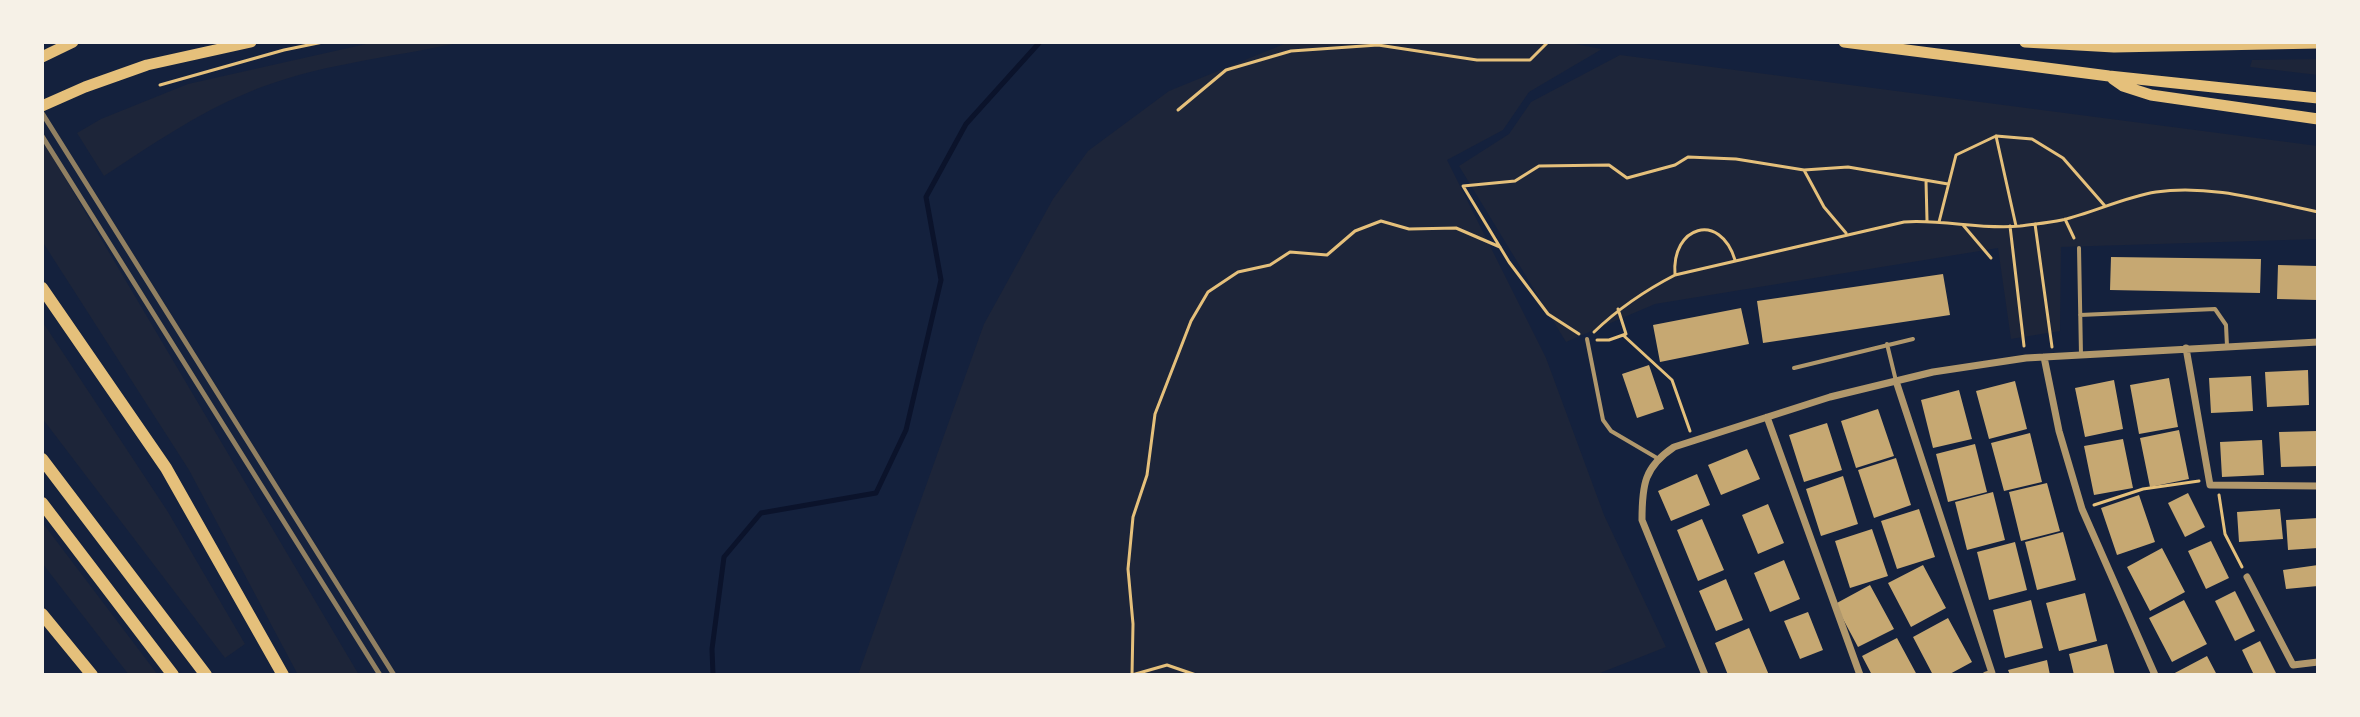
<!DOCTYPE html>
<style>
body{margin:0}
#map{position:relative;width:2360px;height:717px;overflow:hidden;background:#14213d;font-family:Figtree,sans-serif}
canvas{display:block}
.frame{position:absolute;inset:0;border:44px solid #f6f1e7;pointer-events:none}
</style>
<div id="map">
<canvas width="2360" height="717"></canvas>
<div class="frame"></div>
</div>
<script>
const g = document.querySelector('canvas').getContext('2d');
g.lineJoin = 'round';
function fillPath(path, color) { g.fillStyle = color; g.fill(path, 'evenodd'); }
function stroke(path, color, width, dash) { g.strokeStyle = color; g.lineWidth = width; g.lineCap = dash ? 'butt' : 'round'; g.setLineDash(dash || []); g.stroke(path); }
fillPath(new Path2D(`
 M375,42H462C391,58 314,64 247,93C196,114 150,146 104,176L77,133L101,119L188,84Z
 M1289,42H1564L1602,49L1529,92L1503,130L1447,160L1546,358L1604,515L1666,647L1595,675H858L984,324L1053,199L1088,151L1169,91Z
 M1620,55L2318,146V239L2061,247L2060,331L2011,339L1998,248L1655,304L1566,342L1459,166L1509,134L1531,102Z
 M2318,59V75L2250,67L2252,60Z
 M42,139L359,675H298L189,470L42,241Z
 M42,321L168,512L245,644L225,658L42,418Z
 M42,522L158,675H129L42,563Z`), '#1d2539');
stroke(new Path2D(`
 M713,675L712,649L724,557L761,513L876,493L906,430L941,280L926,197L966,124L1040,42`), '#0b132b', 5);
fillPath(new Path2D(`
 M2111,257L2261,259L2260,293L2110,290Z
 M2278,265L2318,266V300L2277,299Z
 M1943,274L1950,315L1763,343L1757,301Z
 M1741,308L1749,344L1660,362L1653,325Z
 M1649,365L1664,409L1637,418L1622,374Z
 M2308,370L2309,405L2267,407L2265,372Z
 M2251,376L2253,411L2211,413L2209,378Z
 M2169,378L2178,427L2139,434L2130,385Z
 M2114,380L2123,429L2085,437L2075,388Z
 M2015,381L2027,429L1989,439L1976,391Z
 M1959,390L1972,439L1933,448L1921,400Z
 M1878,409L1894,456L1856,468L1841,421Z
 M1827,423L1842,470L1804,482L1789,435Z
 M2179,430L2189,479L2150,487L2140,438Z
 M2318,431V466L2281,467L2279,432Z
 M2030,433L2042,482L2004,491L1991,443Z
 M2123,439L2133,488L2094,495L2084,446Z
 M2262,440L2264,475L2222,477L2220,442Z
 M1975,444L1987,492L1948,502L1936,454Z
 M1747,449L1760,479L1721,495L1708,465Z
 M1896,458L1911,505L1874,518L1858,470Z
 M1697,474L1710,505L1671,521L1658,491Z
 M1843,476L1858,524L1821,536L1806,489Z
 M2047,483L2060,531L2021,541L2009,492Z
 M1993,492L2005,540L1967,550L1955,502Z
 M2188,493L2205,527L2185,537L2168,503Z
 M2139,495L2155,542L2117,555L2101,508Z
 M1768,504L1784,543L1758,554L1742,515Z
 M1919,509L1935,557L1897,569L1881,521Z
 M2280,509L2283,539L2239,542L2237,512Z
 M2318,518V548L2288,550L2286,520Z
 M1702,519L1724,570L1698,581L1677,530Z
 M1872,529L1888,576L1850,588L1835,541Z
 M2063,532L2076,580L2037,590L2025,542Z
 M2211,541L2229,578L2206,589L2188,551Z
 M2015,542L2027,590L1989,600L1977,552Z
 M2162,548L2185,592L2150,611L2127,567Z
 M1784,560L1800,599L1770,612L1754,573Z
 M1923,565L1946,608L1911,627L1888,583Z
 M2318,565V586L2286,589L2283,570Z
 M1726,579L1743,620L1716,631L1699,591Z
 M1870,585L1894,629L1858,647L1835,604Z
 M2235,591L2255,631L2235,641L2215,601Z
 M2085,593L2097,641L2059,651L2046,603Z
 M2031,600L2043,648L2005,658L1993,610Z
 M2184,600L2207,644L2172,662L2149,618Z
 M1808,612L1823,650L1800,659L1784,621Z
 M1948,618L1972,662L1948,675H1933L1913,637Z
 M1749,628L1769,675H1728L1715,643Z
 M1897,638L1917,675H1872L1862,656Z
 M2260,641L2277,675H2254L2242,650Z
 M2107,644L2115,675H2074L2069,654Z
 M2207,656L2217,675H2171Z
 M2047,660L2050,675H2010L2008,670Z`), '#c6a872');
stroke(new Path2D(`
 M160,85L284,50L323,42
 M1178,110L1226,70L1291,51L1378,45L1477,60H1530L1548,42
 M1996,136L2032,139L2063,158L2105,206
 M1804,170L1824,207L1846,233
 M1926,181L1927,220
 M2065,219L2074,238
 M1939,222L1956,155L1996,136L2016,226
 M2035,224L2052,347
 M1963,225L1991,258
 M2010,226L2024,346
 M1675,275C1671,226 1720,211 1735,260
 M1594,332C1619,308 1644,291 1675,275L1904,222C1943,219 1981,230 2020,226C2034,224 2048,223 2062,220C2093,213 2124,197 2156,192C2210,184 2265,201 2318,212
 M1579,334L1548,314L1509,262L1463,186L1515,181L1539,166L1609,165L1627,178L1675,165L1688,157L1736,159L1804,170L1848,167L1948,184
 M1623,335L1672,380L1690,431
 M1597,340H1609L1626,334L1618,309
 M2219,495L2225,534L2242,567
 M2094,505L2143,489L2199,481
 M1132,675L1133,624L1128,569L1133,517L1147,475L1155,414L1191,321L1208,292L1238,272L1270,265L1290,252L1327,255L1355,231L1381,221L1409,229L1456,228L1500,247
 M1132,675L1167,665L1196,675`), '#e5c07b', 3);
stroke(new Path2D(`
 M2079,248L2081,355
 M2080,315L2215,309L2226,325L2227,346
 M1587,339L1603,420L1611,431L1657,458
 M1887,344L1896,381
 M1794,368L1913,339`), '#b1986c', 4);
stroke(new Path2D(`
 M2186,348L2210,485L2318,486
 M2044,357L2059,431L2082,509L2155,675
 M1896,381L1992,673L1986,675
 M1767,417L1860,675
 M2247,577L2293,665L2318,662
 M1705,675L1642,520C1642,485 1644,467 1674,447L1830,397L1933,372L2026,358L2318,342`), '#b1986c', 7);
stroke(new Path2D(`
 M1844,42L2109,76L2318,98
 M2025,42L2114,47L2318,43
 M42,57L73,42
 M2113,79L2123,86L2151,95L2318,119
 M42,106L85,87L147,65L251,42`), '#e5c07b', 11);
stroke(new Path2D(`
 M42,288L166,468L283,675
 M42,459L206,675
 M42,503L173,675
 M42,614L92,675`), '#e5c07b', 12);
stroke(new Path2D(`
 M42,113L394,675
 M42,136L380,675`), '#918062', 5);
</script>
